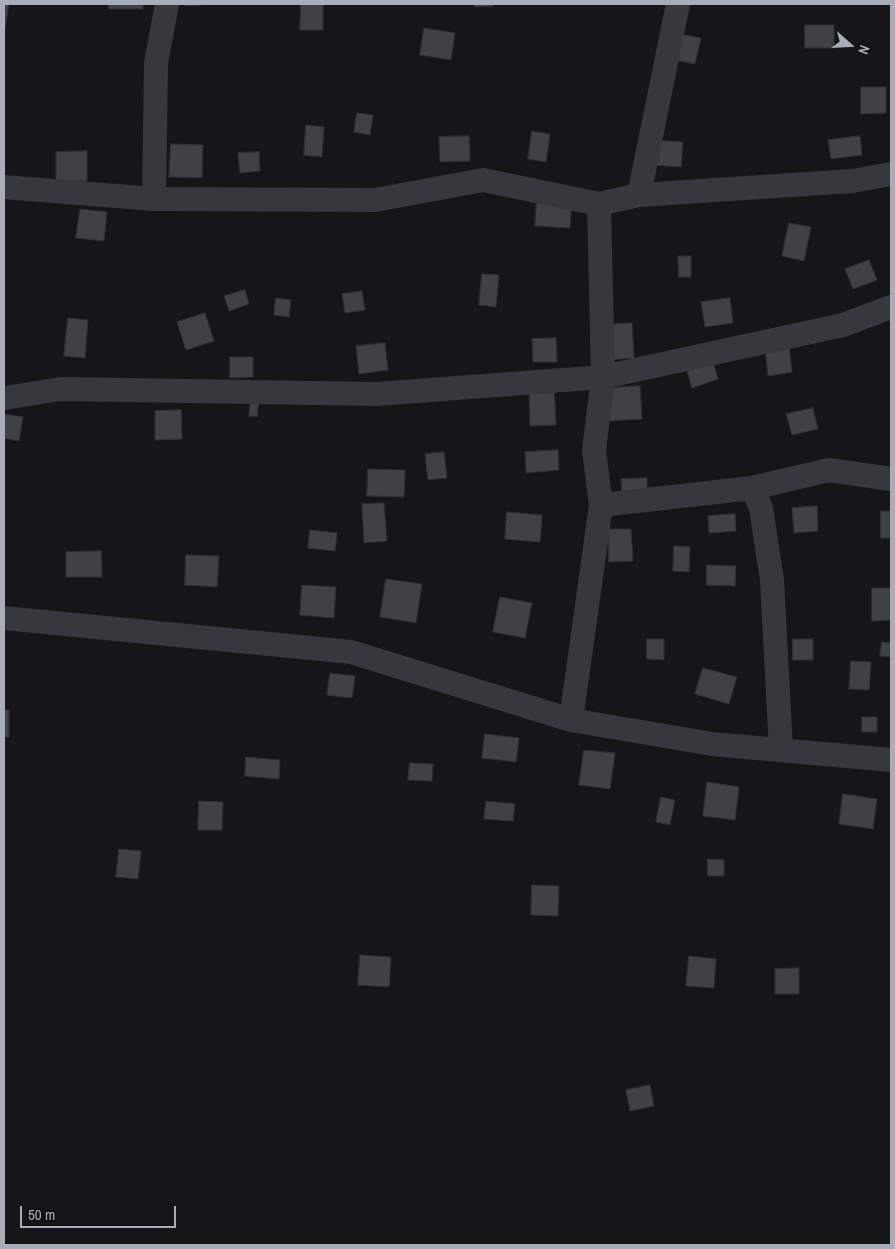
<!DOCTYPE html>
<style>
body{margin:0}
#map{position:relative;width:895px;height:1249px;overflow:hidden;background:#161618;font-family:"Archivo Narrow",sans-serif}
canvas{display:block}
.frame{position:absolute;inset:0;border:5px solid #a8adb8;pointer-events:none}
.north{position:absolute;left:825px;top:20px;width:50px;height:50px;-webkit-text-stroke:4px #111113;paint-order:stroke;rotate:109deg;font-size:14px;font-weight:700;line-height:20px;text-align:center;color:#a8adb8}
.north::after{content:'';display:block;margin:auto;width:18px;height:22px;background:#a8adb8;clip-path:polygon(50% 0,100% 100%,50% 72%,0 100%)}
.scale{position:absolute;left:20px;top:1206px;width:156px;height:22px;box-sizing:border-box;border:2px solid #a8adb8;border-top:0;padding-left:6px;font-size:15px;line-height:18px;white-space:nowrap;color:#a8adb8;-webkit-text-stroke:4px #111113;paint-order:stroke}
</style>
<div id="map">
<canvas width="895" height="1249"></canvas>
<div class="frame"></div>
<div class="north">N</div>
<div class="scale">50 m</div>
</div>
<script>
const g = document.querySelector('canvas').getContext('2d');
g.lineJoin = 'round';
function fillPath(path, color) { g.fillStyle = color; g.fill(path, 'evenodd'); }
function stroke(path, color, width, dash) { g.strokeStyle = color; g.lineWidth = width; g.lineCap = dash ? 'butt' : 'round'; g.setLineDash(dash || []); g.stroke(path); }
const building = new Path2D(`
 M4,4H9L5,29H4Z
 M109,4H143V9H109Z
 M185,4H214L185,6Z
 M301,4H323V30H300Z
 M475,4H493V6L475,7Z
 M805,25H834V48H805Z
 M424,28L455,33L451,60L420,55Z
 M680,34L701,38L695,64L675,60Z
 M861,87H886V113L861,114Z
 M357,113L373,115L370,135L354,132Z
 M306,125L324,127L322,157L304,155Z
 M532,131L550,134L546,162L528,159Z
 M469,136L470,161L440,162L439,137Z
 M860,136L862,155L831,159L828,140Z
 M653,140L683,142L681,167L651,165Z
 M171,144L203,145L202,178L169,177Z
 M87,151V181H56V152Z
 M259,152L260,171L240,173L238,153Z
 M537,198L572,199L570,228L535,226Z
 M80,209L107,212L104,241L76,238Z
 M789,223L811,227L804,261L782,256Z
 M678,256H691V277H679Z
 M869,260L877,280L853,289L845,269Z
 M482,274L499,275L496,307L479,305Z
 M245,290L249,304L229,311L224,296Z
 M362,291L365,310L345,313L342,294Z
 M276,298L291,300L289,317L274,315Z
 M730,298L733,323L705,327L701,302Z
 M205,313L214,341L186,350L177,322Z
 M68,318L88,320L85,358L64,356Z
 M632,323L634,358L607,360L605,325Z
 M556,338L557,362H533L532,339Z
 M385,343L388,370L359,374L356,346Z
 M789,346L792,372L768,376L765,349Z
 M230,357H253V377L230,378Z
 M713,362L718,379L692,388L687,371Z
 M554,385L556,425L530,426L529,386Z
 M640,386L642,419L609,421L607,388Z
 M251,399L259,401L257,417L249,416Z
 M813,408L818,429L792,435L786,414Z
 M181,410L182,439L155,440V411Z
 M4,414L23,417L19,441L4,438Z
 M558,450L559,470L526,473L525,452Z
 M444,452L447,478L428,480L425,454Z
 M368,469L405,470L404,497L367,496Z
 M647,478V497L622,498L621,479Z
 M384,503L387,541L364,543L362,504Z
 M817,506L818,531L794,533L792,508Z
 M881,511H891V538H881Z
 M507,512L542,515L540,542L505,539Z
 M735,514L736,531L709,533L708,516Z
 M608,529H631L633,561L609,562Z
 M310,530L337,533L335,551L308,548Z
 M674,546L690,547L689,572L673,571Z
 M101,551L102,577H66V552Z
 M186,555L219,556L217,587L185,585Z
 M707,565L736,566L735,586L707,585Z
 M386,579L422,584L416,623L380,617Z
 M302,585L336,587L334,618L300,615Z
 M872,588H891V620L872,621Z
 M500,597L532,603L525,638L493,632Z
 M647,639H664V660L647,659Z
 M793,639H813V660H793Z
 M882,642L891,643V657L880,656Z
 M851,661L871,662L869,690L849,689Z
 M703,668L737,677L729,704L695,694Z
 M330,673L355,676L352,698L327,695Z
 M4,710H9V737H4Z
 M862,717H877V732H862Z
 M485,734L519,738L516,762L482,758Z
 M584,750L615,753L610,789L579,785Z
 M246,757L280,760L279,779L245,776Z
 M410,763L433,764L432,781L408,780Z
 M707,782L739,787L735,820L703,816Z
 M843,794L877,799L873,829L839,824Z
 M661,797L675,800L670,825L656,822Z
 M199,801L223,802L222,830H198Z
 M486,801L515,804L513,821L484,819Z
 M119,849L141,851L138,879L116,877Z
 M708,859L724,860V876H708Z
 M532,885L559,886L558,916L531,915Z
 M360,955L391,957L389,987L358,985Z
 M689,956L716,959L714,988L686,986Z
 M799,968V994H775V969Z
 M650,1085L654,1106L630,1111L626,1090Z`);
fillPath(building, '#404145');
stroke(building, '#303034', 1);
stroke(new Path2D(`
 M4,187L154,199L375,200L483,180L599,204L639,195L852,181L891,174
 M639,195L678,4
 M154,199L156,63L167,4
 M4,398L61,389L377,394L603,377L843,325L891,307
 M752,488L761,508L772,580L781,750
 M601,505L752,488L829,470L891,479
 M4,618L351,652L571,720L712,744L891,760
 M571,720L601,505L594,450L603,377L599,204`), '#37383d', 24);
</script>
